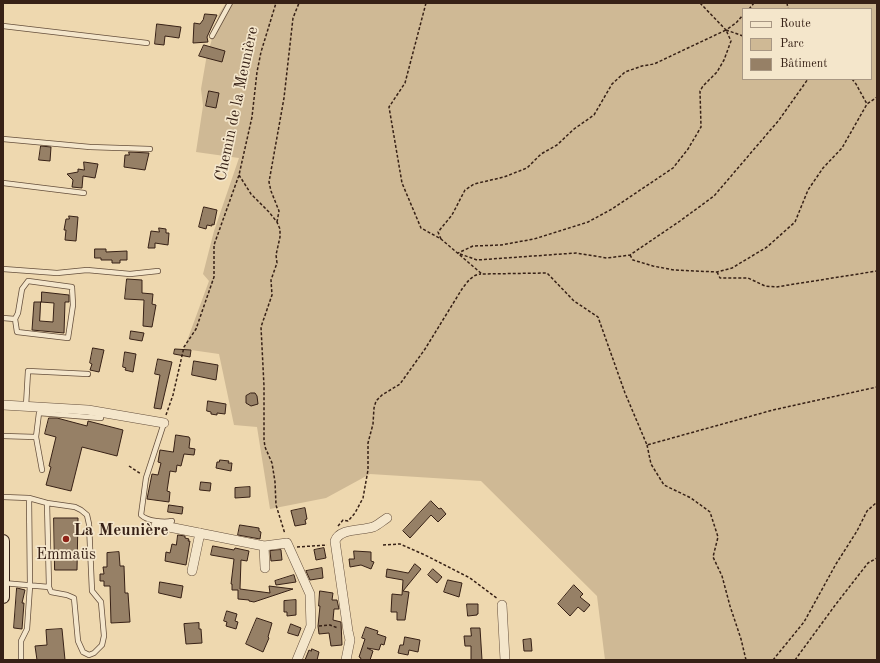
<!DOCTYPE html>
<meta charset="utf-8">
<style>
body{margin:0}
#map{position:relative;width:880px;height:663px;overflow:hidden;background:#eed8af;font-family:"Old Standard TT",serif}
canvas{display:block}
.frame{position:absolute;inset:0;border:4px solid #372116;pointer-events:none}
.legend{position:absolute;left:742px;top:8px;width:130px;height:72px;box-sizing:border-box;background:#f4e6cb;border:1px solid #a89783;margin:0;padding:5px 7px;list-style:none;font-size:12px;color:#372116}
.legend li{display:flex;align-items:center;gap:8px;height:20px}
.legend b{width:20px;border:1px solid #a89783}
</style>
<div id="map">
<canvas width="880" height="663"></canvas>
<div class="frame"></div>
<ul class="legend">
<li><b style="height:5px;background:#f4e6cb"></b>Route</li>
<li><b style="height:11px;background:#cfb995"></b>Parc</li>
<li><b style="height:11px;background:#968066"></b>Bâtiment</li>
</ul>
</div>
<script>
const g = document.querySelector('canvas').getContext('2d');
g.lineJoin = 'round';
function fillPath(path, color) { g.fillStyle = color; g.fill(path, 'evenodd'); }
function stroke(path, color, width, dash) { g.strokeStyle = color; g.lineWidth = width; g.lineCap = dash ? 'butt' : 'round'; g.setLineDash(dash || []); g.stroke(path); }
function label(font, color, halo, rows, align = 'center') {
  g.font = font + ' "Old Standard TT",serif'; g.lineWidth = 3.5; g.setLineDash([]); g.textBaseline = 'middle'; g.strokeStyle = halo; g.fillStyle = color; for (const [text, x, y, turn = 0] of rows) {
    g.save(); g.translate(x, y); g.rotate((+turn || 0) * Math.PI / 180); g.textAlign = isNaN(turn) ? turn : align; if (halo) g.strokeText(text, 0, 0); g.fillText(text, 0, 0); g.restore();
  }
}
fillPath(new Path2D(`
 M226,3H877V660H605L597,596L481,481L370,474L326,498L270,509L257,427L234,425L219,354L184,349L209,281L203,274L214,231L239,158L196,152L203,106L201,89L206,60L219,14ZM743,9H871V79H743Z`), '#cfb995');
const building = new Path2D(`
 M205,14L217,15L207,37L208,42L193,43L194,23L200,24L203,20Z
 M157,24L181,27L179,38L165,36L164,45L155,44Z
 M204,45L225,51L222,62L199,56Z
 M209,91L219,93L216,108L206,106Z
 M41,146L51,147L50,161L39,160Z
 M129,152L149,153L145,170L124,167L125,155H129Z
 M84,162L98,164L95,178L83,176L82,188L72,187L73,180L67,174L78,172V169L84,170Z
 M204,207L217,210L214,225L212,224V226L207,225L206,229L199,227Z
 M69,216L78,217L76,241L65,240L66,230H64L66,219H69Z
 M159,228L166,229V233H169L168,245L155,243V248H148L151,231L159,232Z
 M95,249H106V252L127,251V260H120V263H112V260H101V258H95Z
 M127,279L142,280V293L153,294L152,304L156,305L152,327L143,326L144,300L125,299Z
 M42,292L69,295V302H65L64,333L32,330L34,302H41ZM41,302L54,303L53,322L40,321Z
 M131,331L144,333L142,341L130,339Z
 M93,348L104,350L99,372L90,370L92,364L90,363Z
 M175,349L191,350L190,357L174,354Z
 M125,352L136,354L133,372L125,370L126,368L123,367Z
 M158,359L172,362L161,409L154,408L160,375L155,374Z
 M194,361L218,365L216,380L192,375Z
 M251,393H255L257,396L258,404L251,406L246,403V396Z
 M208,401L226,404L225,414L217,413V415L211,414V412L207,411Z
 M49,418H57L87,426L88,421L123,430L117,456L82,447L71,491L46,485L51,467L49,466L56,437L45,434Z
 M176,435L189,437L190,439L189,448L195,449L194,455L184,454L181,466L177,465L176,472L170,471L167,491L170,492L169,502L147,499L152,474L158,475L161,463L158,462L160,450L173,452Z
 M220,460L229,461L228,463H232L231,471L216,468L217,462H219Z
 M201,482L211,483L210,491L200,490Z
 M250,487V497L235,498V488Z
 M431,501L439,509L441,508L446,514L438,522L431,515L410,538L403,531Z
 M169,505L183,507L182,514L168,512Z
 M305,508L307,519L305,520L306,524L295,526L291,511Z
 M54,518H78L77,570H55Z
 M240,525L259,528V531L261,532L260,539L238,535Z
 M178,535L185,536V538L189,539L188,541H190L186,565L165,561L166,552L170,553L172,544L176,545Z
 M213,546L234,550L235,548L249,551L247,561L241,560L240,589L270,593L269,586L293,589L254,602L249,601V600L238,599V590H232V584H231L234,559L211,555Z
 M324,548L326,558L316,560L314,550Z
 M281,550L282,560L271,561L270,551Z
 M354,551L371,552V561L374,562L371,569L361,565L350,567L349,559H354Z
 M119,552L120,566H124L125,593H128L130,622L111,623L110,586H104V581H100V574H104L103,567H107V553Z
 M415,564L421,569L403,591L409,592L405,620H397V612H391L392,594L402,595L403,580L386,577L387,569L408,573Z
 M322,568L323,578L310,580L306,571Z
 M433,569L442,577L437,583L428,575Z
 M294,575L296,582L276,585L275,581Z
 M448,580L462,583L459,597L444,592Z
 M160,582L183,586L181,598L159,593Z
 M574,585L583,594L580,597L590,605L584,612L578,607L570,616L558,604Z
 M17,588L25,590L22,603H24L22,629L14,628Z
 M320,591L333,593L332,600H337L339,609H334L333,620L341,622L342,645L331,646L329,633L319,634L318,626L320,606H319Z
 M296,600V615L287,616V612H284V601Z
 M467,604H478V614H477V615L468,616Z
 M227,611L237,614L235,621L238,622L236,629L226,626L227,622L224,621Z
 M257,618L272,623L268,637L269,638L263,652L246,644Z
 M199,623V629H201L202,643L186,644L184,624Z
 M291,624L301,628L298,636L288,633Z
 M366,627L378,631L377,634L386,637L384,645L381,644L379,650L367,648L373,651L370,660H360L361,658L359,657L365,639L362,638Z
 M471,628H480L482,660H471V646H465L464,636H471Z
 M62,629L65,660H37L35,646L47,645L46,630Z
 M405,637L420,640L418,652L409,650L408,655L398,653L400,645H403Z
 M531,639L532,651H524L523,640Z
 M312,649L319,652L317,660H305L309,650L311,651Z`);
fillPath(building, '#968066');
stroke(building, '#372116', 1);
const lane = new Path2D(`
 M3,26L147,43
 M212,36L230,3
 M3,139L90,147L150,149
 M3,183L84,193
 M3,269L57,273L87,270L130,274L158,271
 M28,281L72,287L73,305L68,338L17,332L15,319L18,313L22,289Z
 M3,318L15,319
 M26,406L28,371L88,374
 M164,423L146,478L141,515C147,521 164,523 172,521
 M3,436L36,437
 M42,470L36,437L39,413L101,418
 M3,497L29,498L47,503L75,507L81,510L87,515L89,524L92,591L101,602L104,636L102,645L94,653L89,655L83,652L78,641L74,598L67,595L51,592L49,587L47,503
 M3,583L49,587
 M21,660V641L27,629L30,586L29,498`);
const street = new Path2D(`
 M3,405L88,410L164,423
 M156,525H159L264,546L287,543L310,594L311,626L297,660
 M264,546L265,568
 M192,571L200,533
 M502,605L505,660
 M346,660L350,640L348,631L335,541C340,528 361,531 373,527C378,525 382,521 387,518`);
const secondary = new Path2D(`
 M3,541V597`);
stroke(lane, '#654f3c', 6);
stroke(street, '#654f3c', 10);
stroke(secondary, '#372116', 14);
stroke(new Path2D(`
 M426,3L405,83L389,107L402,183L421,228L441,239L482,274L547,273L574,301L598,317L625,393L647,445L773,410L877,387
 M700,3L726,30L736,23L743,15
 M787,3L788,9
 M749,9L754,3
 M726,30L743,36
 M852,79L856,84L867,104
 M239,175L251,194L269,212L277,222L280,229V237L276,255L277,263L271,280L272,295L261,327L264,386V440L265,447L272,463L275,482L276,505L285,534
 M277,222L279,211L271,191L269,182L284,98L293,18L299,3
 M441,239L438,232L452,215L465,190L474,184L504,177L527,168L541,154L557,145L574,129L594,115L612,84L625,72L642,66L654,64L726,30L731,41L724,60L717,72L703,86L700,91L701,127L688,149L673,168L612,209L588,222L534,239L501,245L473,246L458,253
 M460,254L477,260L576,253L607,258L630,255L680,221L714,196L779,120L808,79
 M630,255L633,260L653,266L674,270L717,272L732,268L767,247L795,222L808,190L823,168L842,148L867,104L877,97
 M717,272L720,278H748L765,286L776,287L877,271
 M166,415L173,395L184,347L196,329L214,277V245L239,175L252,117L257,72L261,52L276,3
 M647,445L651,464L664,485L691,498L710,512L718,537L713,557L722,576L730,606L741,639L746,660
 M129,466L141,474
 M338,526L343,520L348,521L355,513L363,498L368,470V443L373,424L374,408L376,401L382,395L400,384L425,349L462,289C467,282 473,274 481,274
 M383,545L400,544L425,555L470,578L498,599
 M297,547L327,545
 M319,626L330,625L338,628
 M773,660L804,622L836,564L857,531L867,511L877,502
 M795,660L836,604L868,563L877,558`), '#372116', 1.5, [3, 2]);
stroke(lane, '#f4e6cb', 4.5);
stroke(street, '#f4e6cb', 9);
stroke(secondary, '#f4e6cb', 12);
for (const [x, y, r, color] of [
 [66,539,4,"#8f2418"]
]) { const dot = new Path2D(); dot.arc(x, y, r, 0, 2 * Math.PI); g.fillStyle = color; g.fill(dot); stroke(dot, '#f4e6cb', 1.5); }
label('16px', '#372116', '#f4e6cb', [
 ["Chemin de la Meunière",237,104,-78]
]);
label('16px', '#372116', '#f4e6cb', [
 ["Emmaüs",66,555]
]);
label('bold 17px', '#372116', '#f4e6cb', [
 ["La Meunière",121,531]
]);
</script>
